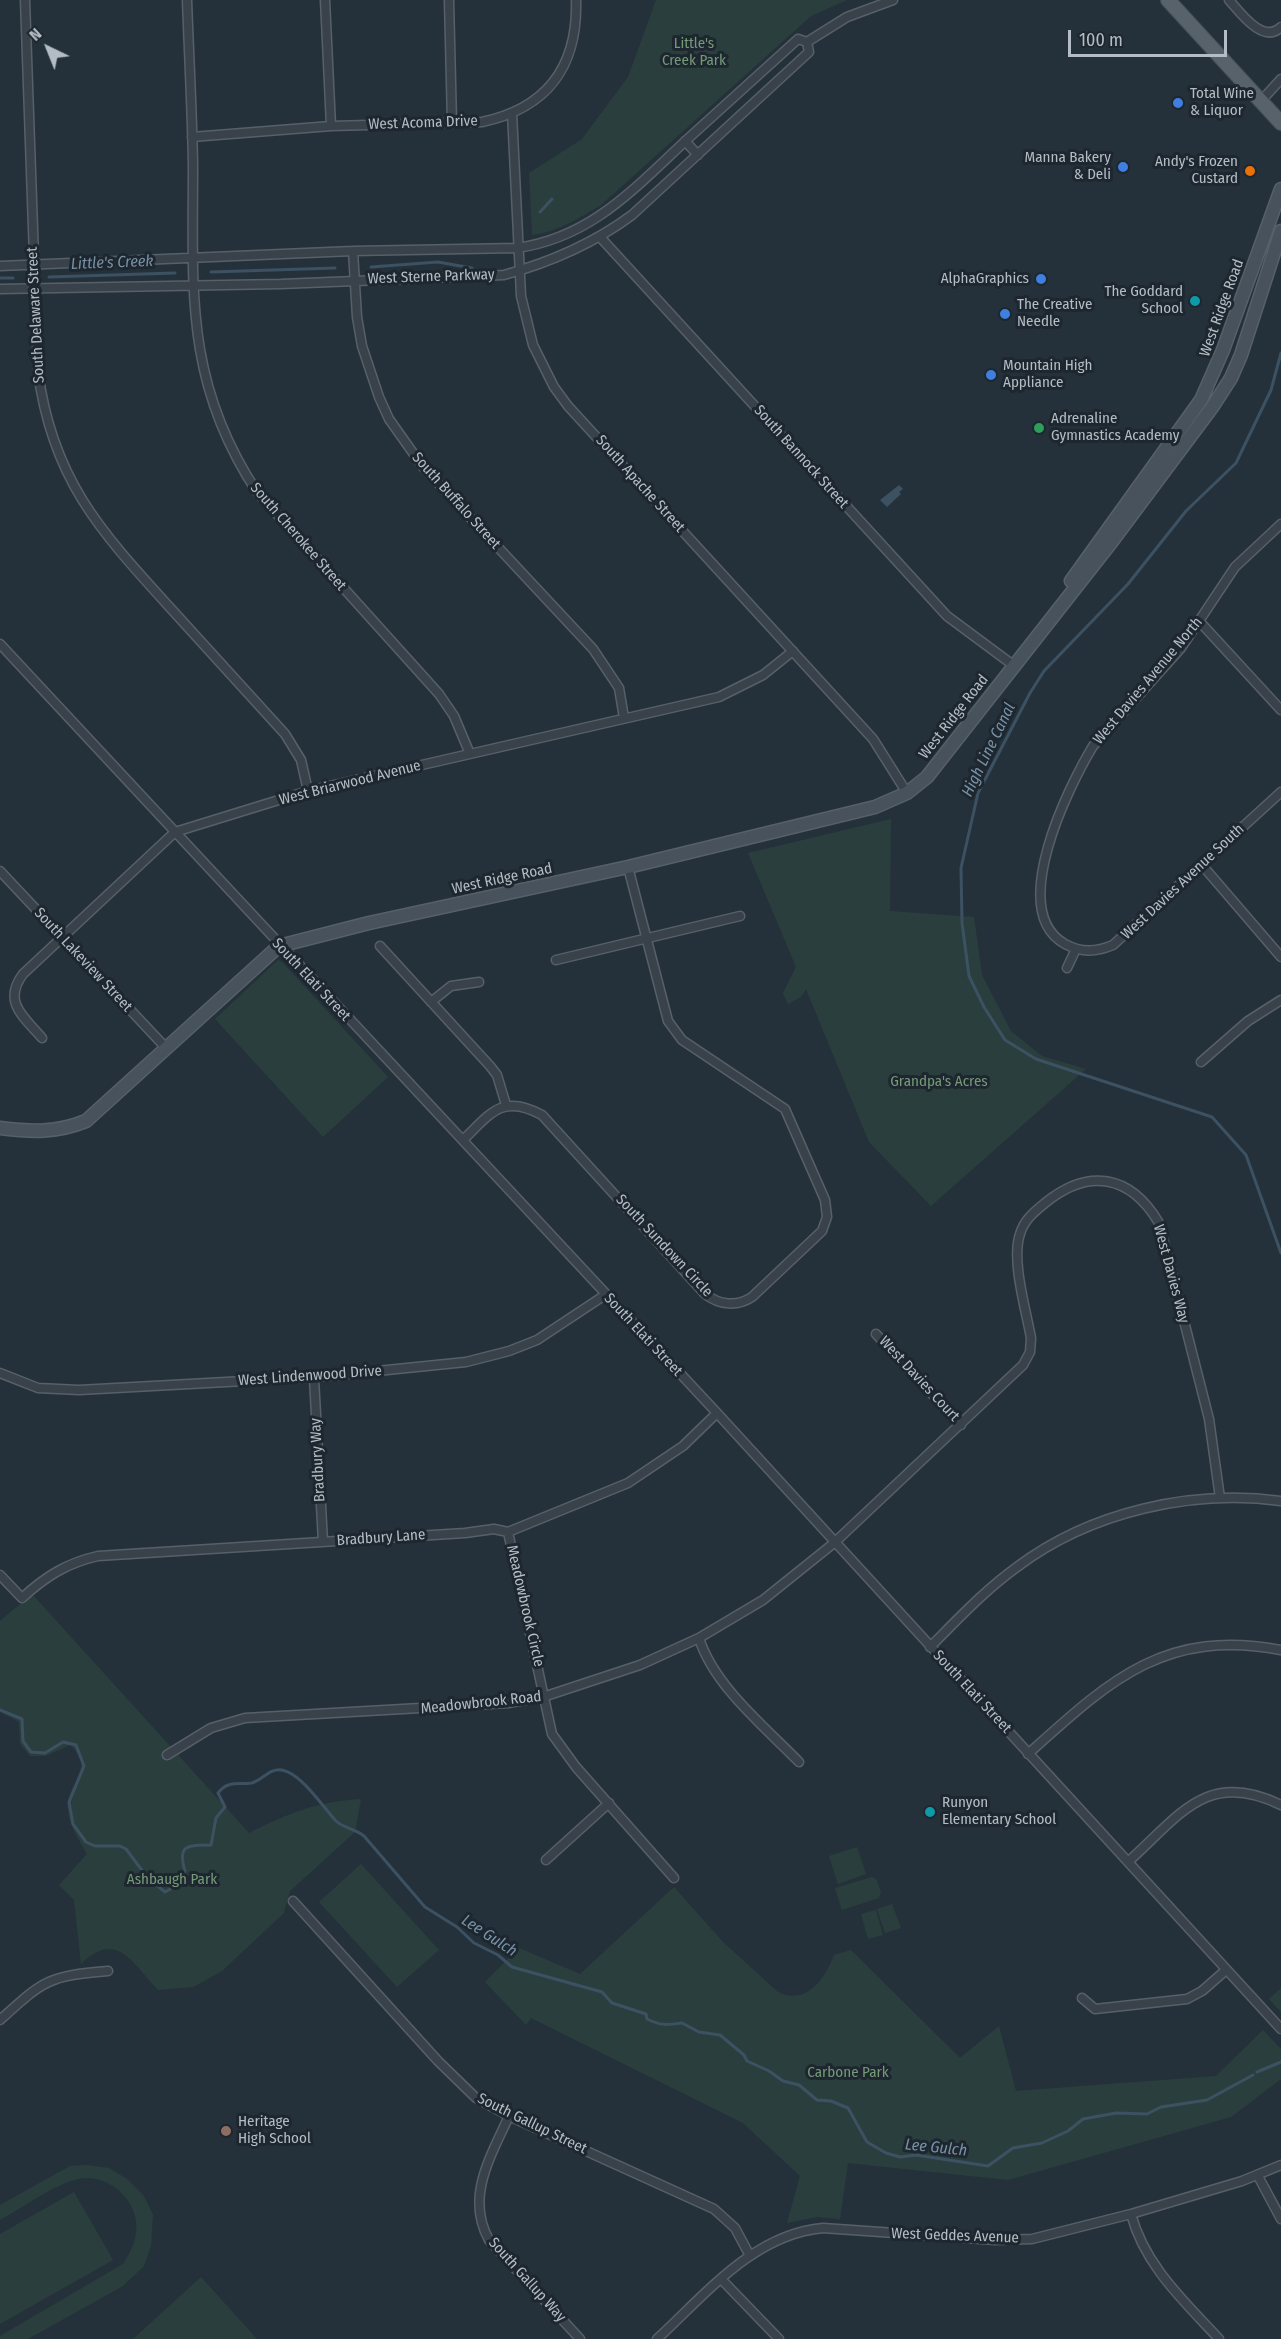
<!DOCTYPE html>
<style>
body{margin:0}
#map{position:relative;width:1281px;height:2339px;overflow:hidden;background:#25313a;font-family:"Fira Sans Condensed",sans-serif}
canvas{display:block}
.north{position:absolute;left:18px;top:18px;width:60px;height:60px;-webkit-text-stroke:4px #1e272f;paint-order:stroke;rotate:317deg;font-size:16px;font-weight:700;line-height:24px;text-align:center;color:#b4bdc6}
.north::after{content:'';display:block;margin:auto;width:21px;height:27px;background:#b4bdc6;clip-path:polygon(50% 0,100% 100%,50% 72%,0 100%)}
.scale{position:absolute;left:1068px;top:30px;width:159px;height:27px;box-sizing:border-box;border:3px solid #b4bdc6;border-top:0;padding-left:8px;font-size:18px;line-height:21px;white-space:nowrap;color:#b4bdc6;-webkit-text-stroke:4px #1e272f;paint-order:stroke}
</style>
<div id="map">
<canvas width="1281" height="2339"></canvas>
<div class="north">N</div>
<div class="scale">100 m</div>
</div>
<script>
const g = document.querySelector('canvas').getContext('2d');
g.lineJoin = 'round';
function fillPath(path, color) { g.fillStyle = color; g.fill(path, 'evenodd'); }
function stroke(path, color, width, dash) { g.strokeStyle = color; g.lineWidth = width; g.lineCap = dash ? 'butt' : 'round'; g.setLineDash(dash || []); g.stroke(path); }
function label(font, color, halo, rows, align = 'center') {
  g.font = font + ' "Fira Sans Condensed",sans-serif'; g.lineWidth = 6; g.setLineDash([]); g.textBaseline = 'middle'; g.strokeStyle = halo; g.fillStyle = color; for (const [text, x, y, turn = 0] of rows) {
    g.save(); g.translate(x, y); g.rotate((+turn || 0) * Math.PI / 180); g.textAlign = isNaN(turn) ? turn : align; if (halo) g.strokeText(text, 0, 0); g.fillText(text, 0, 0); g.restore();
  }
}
fillPath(new Path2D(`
 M656,0H847L811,16L601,205C579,218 558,232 532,235L529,173L582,139L628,77Z
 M891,819L890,911L974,917L982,975L1011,1031L1042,1056L1086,1069L931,1206L869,1142L806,989L801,997L788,1004L783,993L796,967L748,853Z
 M278,960L282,962L388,1077L323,1137L215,1019Z
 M32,1594L249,1833C289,1813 316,1802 361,1799L355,1832L290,1891L284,1913L222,1971L193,1987L158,1990C132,1963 117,1929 81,1964L74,1900L59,1885L87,1854C80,1841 69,1826 68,1810C65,1784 97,1770 70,1745L46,1756H30L20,1744L19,1722L0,1712V1621Z
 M857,1847L866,1874L838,1884L829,1856Z
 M361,1864L439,1950L397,1987L319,1902Z
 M872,1877L877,1880L881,1893L879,1898L842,1910L835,1888Z
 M674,1887L723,1942L778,1992C806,2006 825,1979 834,1955L851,1950L960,2058L999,2026L1016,2091L1216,2076L1263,2030L1281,2049V2079L1231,2117L1008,2180L848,2163L840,2219L817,2217L787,2223L800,2176L743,2123L531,2018L526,2025L485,1982L519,1948L580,1974Z
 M892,1904L901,1928L885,1933L877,1909Z
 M876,1910L883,1935L868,1939L861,1914Z
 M1281,1988V2012L1269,1999Z
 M86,2165L109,2168L127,2179L144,2196L153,2215L151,2246L144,2266L123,2286L28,2339H0V2336L123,2264C129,2255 134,2245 136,2234C141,2203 110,2172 78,2179C51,2186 24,2207 0,2220V2205L70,2166Z
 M74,2192L113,2260L0,2324V2234Z
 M201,2277L257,2339H133Z`), '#2a3f3d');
fillPath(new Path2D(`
 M899,485L903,489L899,492L901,494L887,507L880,500Z`), '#3c5162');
stroke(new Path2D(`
 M540,212L552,199
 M371,267L438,262L472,268
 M211,272L335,268
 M49,277L175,273
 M0,278H13
 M1281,353L1271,390L1236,463L1186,511L1128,584L1044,671L1030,693L978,793L961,868L962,923L969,976L984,1007L1005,1040L1036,1059L1212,1117L1246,1155L1281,1253
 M0,1710L22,1719L23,1741L31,1752L45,1753L63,1742L76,1745L84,1766L69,1802L73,1824L86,1842L95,1846H120L126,1849L147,1877L165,1892L176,1886L185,1871C177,1845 187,1845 211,1845L216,1818L225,1807L218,1793C228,1780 238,1785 252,1783C263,1780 269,1768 282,1770C302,1774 322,1806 336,1821C345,1829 356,1829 364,1836L425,1907L457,1927L474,1943L498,1955L512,1967L602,1992L612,2003L646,2014L647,2019C661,2026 667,2025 682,2023L699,2032L720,2035L744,2055L747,2061L769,2071L783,2081L799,2085L817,2100L831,2101L848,2108L867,2142L886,2153L900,2157L916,2155L988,2166L1013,2148L1042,2143L1068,2131L1083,2119L1116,2113L1147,2114L1161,2107L1207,2100L1253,2075
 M1257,2072L1281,2062`), '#3c5162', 3);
const street = new Path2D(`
 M25,0L38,371C52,481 103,534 174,612C211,653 248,693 285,734L301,760L308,791
 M187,0C189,55 192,109 193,164C193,289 184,382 257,492L439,694L454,716L470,754
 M325,0L331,126
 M449,0L452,123
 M1229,0C1240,12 1263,45 1281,27
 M807,42L847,17L893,0
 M1261,101L1281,79
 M512,113L521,296L533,345L554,387L568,406L873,739L907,793
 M192,137L331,126L482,122C548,108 578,66 576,0
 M685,141L698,155
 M600,237L947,616L1013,665
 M353,251L357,317L362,346L379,397L389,419L423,467L593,649L619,688L624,718
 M0,266L353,251L517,248C594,237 637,185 692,135C727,103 763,71 798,39L807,42
 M0,289L281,284L504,275C551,262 593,244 632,215L809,52L807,42
 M1281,524L1235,567L1181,648L1093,746C1069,786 1006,911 1065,944C1082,953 1096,952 1113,945L1281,792
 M1200,622L1281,710
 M0,644L717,1413L1281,2029
 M1202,865L1281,957
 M0,871L167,1049
 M380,946L490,1066L497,1075L506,1105
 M556,960L740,916
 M1067,968L1076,949
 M431,1002L451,986L479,982
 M42,1038C24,1017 2,1002 23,974L175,832L308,791L719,697L763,675L793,651
 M1201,1062L1248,1021L1281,1000
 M463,1140C490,1114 502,1093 542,1115L705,1294C719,1305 737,1307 752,1297L822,1231L827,1217L825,1200L785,1109L682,1040L668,1021L628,867
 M876,1334L961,1425
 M0,1373L38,1388L79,1390L318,1377L466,1362L509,1351L537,1340L605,1295
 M314,1378L323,1542
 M508,1532L552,1734L576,1767L674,1878
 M0,1575L22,1598C46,1576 67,1563 98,1556L465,1533L494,1529L508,1532L628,1483L683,1446L717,1413
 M699,1638C714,1686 765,1727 799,1762
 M930,1647C958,1619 985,1590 1017,1567C1090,1512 1191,1489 1281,1501
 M1028,1754C1109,1681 1164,1628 1281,1650
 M167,1755L211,1728L245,1718L508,1703L546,1696L640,1665L699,1638L763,1600L834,1543L1023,1365L1030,1352L1031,1338C1026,1310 1011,1260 1020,1234C1024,1220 1034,1212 1045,1203C1088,1168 1130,1174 1159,1223L1209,1419L1220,1498
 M546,1860L609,1803
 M1129,1861C1180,1815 1207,1769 1281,1805
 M293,1901L438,2061L476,2098L509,2116L714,2209L735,2228L749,2254
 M1082,1998L1095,2009L1187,1999L1202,1991L1226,1970
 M0,2020C44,1980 48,1976 108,1971
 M509,2116C491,2156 465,2197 489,2240L580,2339
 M1258,2176L1281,2219
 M1131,2214C1145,2266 1184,2301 1219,2339
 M722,2280L779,2339
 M657,2339C706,2294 754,2234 823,2228L995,2240L1032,2239L1131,2214L1242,2181L1281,2165`);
const secondary = new Path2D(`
 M1071,581L1201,400L1223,350L1281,189
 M0,1128C32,1132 56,1133 86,1121L279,946L369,923L628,867L875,807L907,793L927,777L1113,540L1213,406L1231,378L1241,355L1281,231`);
const primary = new Path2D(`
 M1168,0L1281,123`);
stroke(street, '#576068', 11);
stroke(secondary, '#576068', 15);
stroke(primary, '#454e56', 16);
stroke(street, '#39424b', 8);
stroke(secondary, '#47525d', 12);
stroke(primary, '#57626a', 14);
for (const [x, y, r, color] of [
 [1178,103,6,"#3f7fe0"],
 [1123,167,6,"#3f7fe0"],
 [1250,171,6,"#e8710a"],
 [1041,279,6,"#3f7fe0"],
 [1195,301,6,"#0f9aa8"],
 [1005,314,6,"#3f7fe0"],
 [991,375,6,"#3f7fe0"],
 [1039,428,6,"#2e9e5b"],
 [930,1812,6,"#0f9aa8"],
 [226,2131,6,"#8d6e63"]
]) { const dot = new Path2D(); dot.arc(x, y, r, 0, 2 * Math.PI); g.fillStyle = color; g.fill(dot); stroke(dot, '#1e272f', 2); }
label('15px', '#749a78', '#1e272f', [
 ["Little's",694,44],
 ["Creek Park",694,61],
 ["Grandpa's Acres",939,1082],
 ["Ashbaugh Park",172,1880],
 ["Carbone Park",848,2073]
]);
label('15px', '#b4bdc6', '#1e272f', [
 ["Total Wine",1190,94],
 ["& Liquor",1190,111],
 ["Manna Bakery",1111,158,"right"],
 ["& Deli",1111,175,"right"],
 ["Andy's Frozen",1238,162,"right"],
 ["Custard",1238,179,"right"],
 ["AlphaGraphics",1029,279,"right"],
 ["The Goddard",1183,292,"right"],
 ["School",1183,309,"right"],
 ["The Creative",1017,305],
 ["Needle",1017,322],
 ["Mountain High",1003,366],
 ["Appliance",1003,383],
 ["Adrenaline",1051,419],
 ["Gymnastics Academy",1051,436],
 ["Runyon",942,1803],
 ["Elementary School",942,1820],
 ["Heritage",238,2122],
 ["High School",238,2139]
], 'left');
label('15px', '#b4bdc6', '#1e272f', [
 ["West Acoma Drive",423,123,-2],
 ["West Sterne Parkway",431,277,-2],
 ["West Ridge Road",1222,308,-70],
 ["South Delaware Street",36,315,-93],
 ["South Bannock Street",801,457,48],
 ["South Apache Street",640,484,48],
 ["South Buffalo Street",456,501,48],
 ["South Cherokee Street",298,537,49],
 ["West Davies Avenue North",1148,681,-50],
 ["West Ridge Road",954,717,-52],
 ["West Briarwood Avenue",350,783,-14],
 ["West Ridge Road",502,879,-12],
 ["West Davies Avenue South",1183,882,-43],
 ["South Lakeview Street",83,960,47],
 ["South Elati Street",311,980,47],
 ["South Sundown Circle",664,1246,47],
 ["West Davies Way",1171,1274,75],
 ["South Elati Street",643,1335,47],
 ["West Lindenwood Drive",310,1376,-4],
 ["West Davies Court",919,1379,47],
 ["Bradbury Way",318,1460,-93],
 ["Bradbury Lane",381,1538,-4],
 ["Meadowbrook Circle",525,1606,77],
 ["South Elati Street",972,1692,47],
 ["Meadowbrook Road",481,1703,-6],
 ["South Gallup Street",532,2124,26],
 ["West Geddes Avenue",955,2236,2],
 ["South Gallup Way",527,2280,48]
]);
label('italic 16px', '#7792a7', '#1e272f', [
 ["Little's Creek",112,263,-2],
 ["High Line Canal",989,750,-64],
 ["Lee Gulch",489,1936,33],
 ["Lee Gulch",936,2148,6]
]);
</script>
